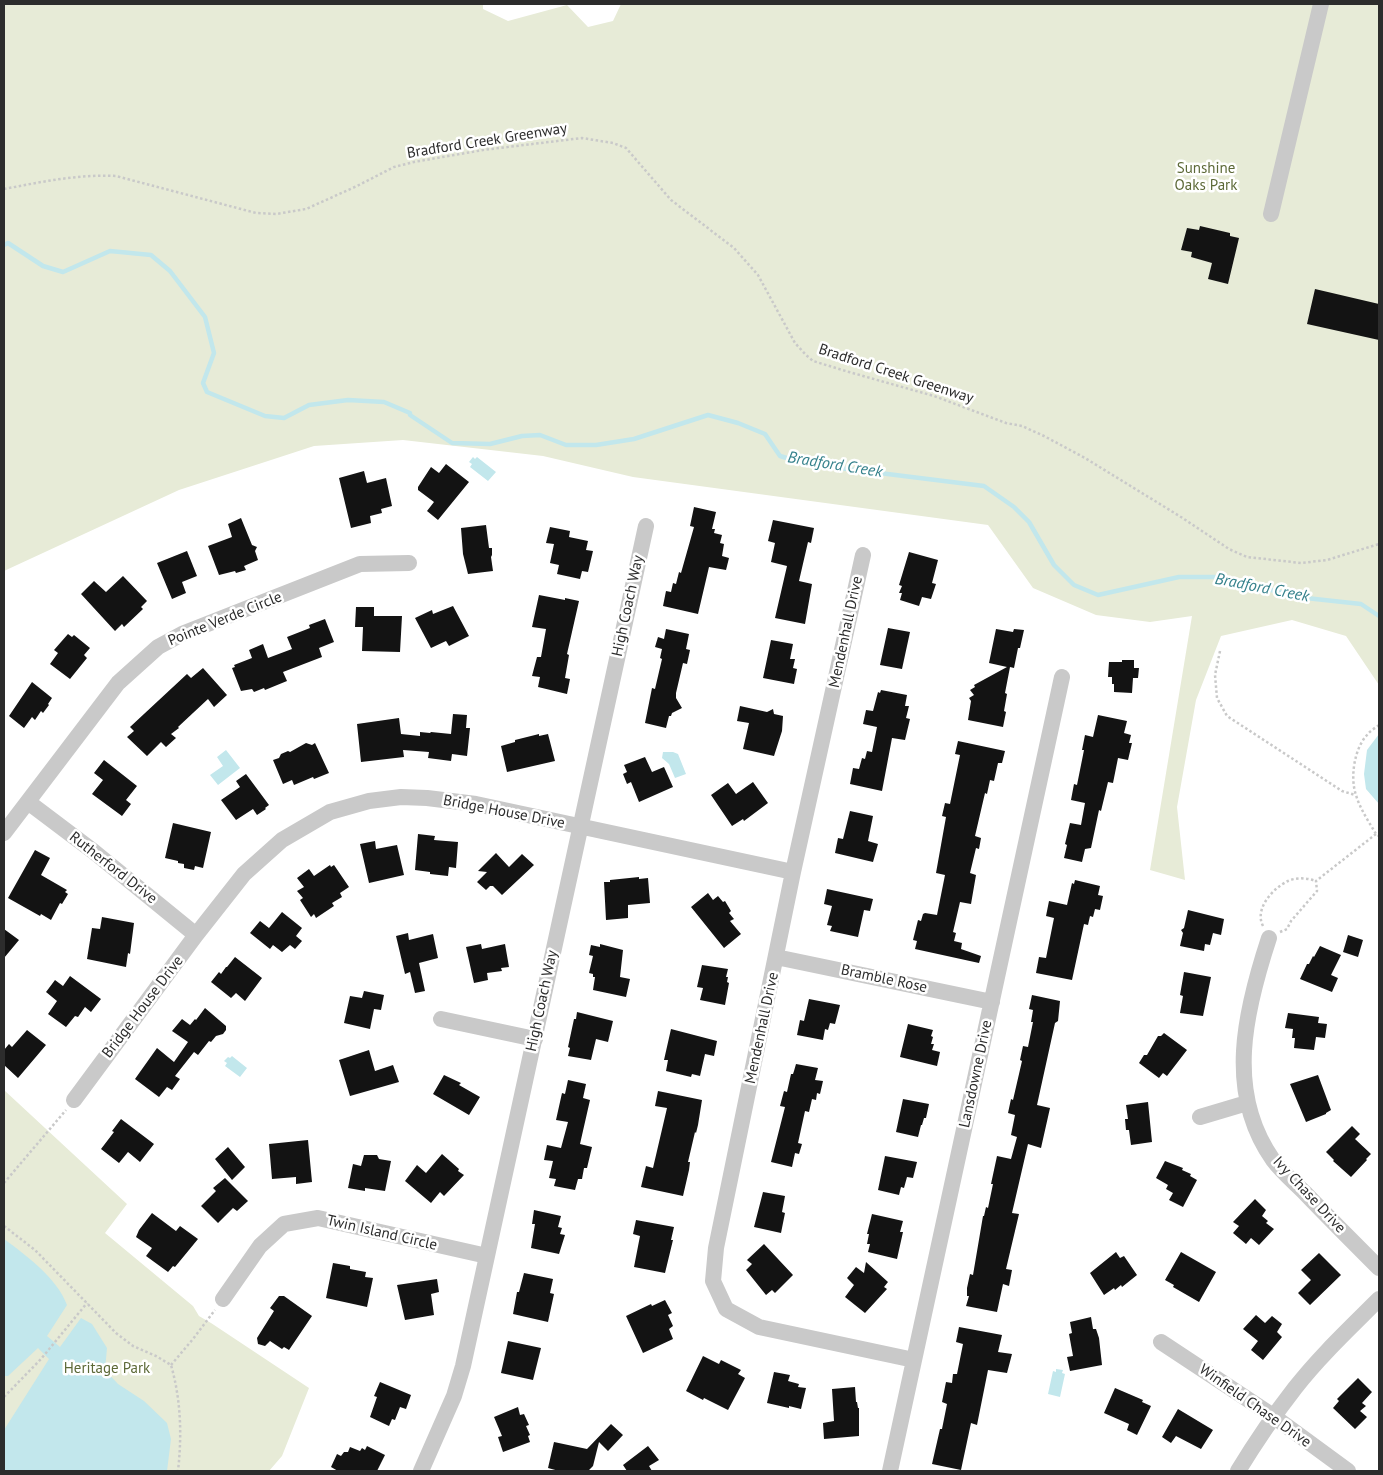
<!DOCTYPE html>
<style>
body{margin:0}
#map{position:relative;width:1383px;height:1475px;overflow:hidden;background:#fff;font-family:"PT Sans",sans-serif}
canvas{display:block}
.frame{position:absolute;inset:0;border:5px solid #2c2c2c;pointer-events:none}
</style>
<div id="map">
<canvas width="1383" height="1475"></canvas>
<div class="frame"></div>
</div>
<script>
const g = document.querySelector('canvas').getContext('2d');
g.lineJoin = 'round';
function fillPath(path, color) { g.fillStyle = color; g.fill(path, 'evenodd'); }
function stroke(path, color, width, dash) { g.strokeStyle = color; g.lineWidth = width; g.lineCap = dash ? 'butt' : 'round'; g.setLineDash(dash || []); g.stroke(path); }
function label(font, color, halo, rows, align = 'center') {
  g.font = font + ' "PT Sans",sans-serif'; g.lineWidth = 5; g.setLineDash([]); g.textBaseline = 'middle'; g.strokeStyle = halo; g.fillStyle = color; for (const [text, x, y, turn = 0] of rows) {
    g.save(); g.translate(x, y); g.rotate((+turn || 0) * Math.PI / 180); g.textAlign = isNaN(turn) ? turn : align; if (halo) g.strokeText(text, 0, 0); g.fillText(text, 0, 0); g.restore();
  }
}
fillPath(new Path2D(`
 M4,4H483V9L508,21L567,5L588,27L613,21L621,4H1379V550L1378,559H1379V685L1346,636L1292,620L1221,636L1196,700L1177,807L1185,880L1150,870L1192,616L1150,622L1096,615L1033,588L988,525L633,477L543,456L403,440L314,446L179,490L4,571Z
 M4,1090L127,1204L105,1233L193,1306L199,1316L211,1323L309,1388L282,1456L269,1471H4Z`), '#e7ebd7');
fillPath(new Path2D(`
 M473,457L475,459L477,457L496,472L488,481L470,467L472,464L469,462Z
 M1379,734V804L1366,789L1364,774L1367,750Z
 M226,750L240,768L218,785L210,775L223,766L217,757Z
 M663,752H673L678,754L686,774L675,778L669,764L662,758Z
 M232,1056L247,1068L240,1077L225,1066L227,1063L224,1061L228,1057L230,1058Z
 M4,1239C27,1256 57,1278 67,1305L47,1336L60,1347L81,1318L92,1324L107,1348L105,1370L118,1384L144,1401L167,1423L171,1439L167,1471H4V1430L49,1359L38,1348L8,1376H4Z
 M1056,1369L1063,1370L1062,1373L1065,1374L1060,1397L1048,1394L1053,1371L1056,1372Z`), '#c2e7ec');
stroke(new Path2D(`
 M4,245L8,243L43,266L63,272L110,251L151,255L170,271L205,317L214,353L203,383L207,392L265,416L284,418L309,405L348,400L384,402L410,413V415L452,443L490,444L522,436L540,435L566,445H596L634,439L708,415L738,423L765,434L780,456L807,464L984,486L1014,507L1029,522L1054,565L1074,585L1098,595L1179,577H1214L1306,598L1361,604L1379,616`), '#c2e7ec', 4.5);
fillPath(new Path2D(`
 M1200,226L1230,233V236L1239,238L1228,284L1208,279L1212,263L1191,257L1192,252L1181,250L1187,228L1199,230Z
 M1315,289L1379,304V340L1307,324Z
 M446,464L469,482L438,520L427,511L434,502L418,490V487L431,467L439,473Z
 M364,471L367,483L386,478L392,506L381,509L382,513L370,516L371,523L351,528L339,478Z
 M694,507L716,512L712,529H715L714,533L722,535L720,543L724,544L722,556L729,558L726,570L709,567L698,614L663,606L666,591L671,592L673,583L676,584L679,572L681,573L694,527L690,526Z
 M241,518L252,545L257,547L255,551L258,560L244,566L246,570L236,573L235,571L219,575L208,546L232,537L228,524Z
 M773,520L814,528L811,543L808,542L799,581L812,584L805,624L775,618L787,566L771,562L775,543L768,541Z
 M486,525L489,548H492V555L491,557L493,571L468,574L463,554L461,528Z
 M550,527L570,531L569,537L588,541L586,550L593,551L588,572L582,571L580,579L557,574L559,565L550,563L554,544L546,543Z
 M187,551L197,576L182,582L186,593L172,599L157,563Z
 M909,552L938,560L932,583L936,584L931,599L922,597L919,606L900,600L902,593H899L902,586L899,585Z
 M123,576L147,601L141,607L143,609L124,627L122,624L115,631L81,594L94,581L106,592Z
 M539,595L565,600V598L579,601L567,654L569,655L565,678L570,679L567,694L538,687L540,677L532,676L537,657H541L546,629L532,627Z
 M453,606L469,636L449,646L446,641L431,648L415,618L432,610L433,614Z
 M356,607H374V616H402L400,652L362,651L363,627H355Z
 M325,619L334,642L319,648L322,657L283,672L287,681L265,690L264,688L254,692L252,689L241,691L232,668L235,667L234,665L252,658L249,650L263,644L268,658L292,649L287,637L310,628L309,625Z
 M888,628L910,632L902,669L880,665Z
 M666,629L689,634L686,649L690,650L687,664L683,663L676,693V698L682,708L672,713L671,716H669L666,728L645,723L652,688L655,689L662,659L660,658L662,649L655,647L658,637L664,639Z
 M996,629L1013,632L1014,629L1024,630L1020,648H1018L1014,668L1010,667L1005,693L1007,694L1004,711L1006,712L1003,727L968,720L971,701L969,698L974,695L970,690L975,687L974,685L1007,667L989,663Z
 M68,634L72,637L74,635L90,648L84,655L87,658L70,679L50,664L58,653L54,650Z
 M771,640L793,644L790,659H795L793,668L797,669L794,684L763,678Z
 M1122,660H1134V668H1139L1138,678H1133L1132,693L1114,692V684H1112V677H1108L1109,662H1122Z
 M203,668L227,695L214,707L208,699L178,727L179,728L171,734L176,738L166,747L161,742L147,756L127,737L134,731L130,727L187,674L191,678Z
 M32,682L52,698L48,704L49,705L43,713L41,711L35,720L32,717L24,728L9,716Z
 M881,690L907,695L905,706H909L906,718L910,719L905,740L892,738L882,791L850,784L853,768L859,769L862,758L865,759L867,751L872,752L877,727L863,724L866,710L873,711L878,692L880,693Z
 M740,706L767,712L773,709L774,714L783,716L782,731L774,756L743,749L749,723L737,721Z
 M453,714L467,715L466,728H470L467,756L452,754L451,761L428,758L429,752L403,750L404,757L361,762L357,724L399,718L401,734L420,736V732L430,733L431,732L451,734Z
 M1098,715L1127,721L1124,733L1131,735L1129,743H1132L1128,760L1118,758L1113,783L1108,782L1101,811L1099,810L1091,848L1085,849L1082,862L1064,858L1067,845L1065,844L1070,823L1081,825L1085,803L1071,800L1074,784L1077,785L1084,750H1082L1085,735L1093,737Z
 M539,734V736L548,734L555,761L507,772L501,746L515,742V740Z
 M958,741L1005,751L1002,763H998L994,781L990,780L987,794L985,793L975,836L981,838L979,849L976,848L970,873L976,875L971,904L960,902L953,932L956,933L954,941L962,943L961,949L981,956L979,963L915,949L917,941L913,940L918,920L921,921L923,914L925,913L937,915L945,875L936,873L946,817L942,816L945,803L950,804L960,755L955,754Z
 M306,743L312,745L315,743L329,773L314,779L313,777L294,785L292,780L283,784L273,760L279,758L281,754L288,751L290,752Z
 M645,757L652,772L664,767L673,787L639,802L631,782L627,784L623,774L627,772L624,765Z
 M104,760L137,786L126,800L131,804L122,816L92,794L103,780L94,773Z
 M246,774L269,805L265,808L266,809L257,815L253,809L236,820L221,800L240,787L236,781Z
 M753,782L768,803L744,821L743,819L732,826L711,795L728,783L736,794Z
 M850,811L873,816L868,841L878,844L873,862L835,853L838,838L843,839Z
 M173,823L211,832L203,868L195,866L194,870L184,868V864L178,863V861L165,858Z
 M418,834L435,836L434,840L458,842L456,868L449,867L448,876L430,874V872L415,870Z
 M375,841L376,849L397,845L404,875L369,883L360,844Z
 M35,850L50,858L41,875L67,890L65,892L68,894L62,904L60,903L51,920L41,914L40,916L8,898Z
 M496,853L509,867L522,854L534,865L502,895L493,886H490L486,890L477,882L487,872L478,871Z
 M330,865L331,867L334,865L349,887L340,893L342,897L332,903L334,906L316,918L314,914L311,917L300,900L303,898L297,891L304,887L297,878L309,869L314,876Z
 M639,877V879L648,878L650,903L628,905V918L606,920L604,882H610V880Z
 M1075,880L1100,886L1098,895L1103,896L1100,910L1095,909L1093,917L1090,916L1088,925L1084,924L1072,980L1036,973L1039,957L1046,958L1054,918L1046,916L1049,901L1067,905L1072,883L1074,884Z
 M827,889L873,899L870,911L864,910L858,937L830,931L832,926L827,925L832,906L824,904Z
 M708,893L713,900L718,896L723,902L725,901L731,911L729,913L734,919L730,921L741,934L724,948L691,907Z
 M1188,910L1224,919L1221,935L1213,933L1210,945L1205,944L1204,951L1180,946L1183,933L1181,930L1184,928Z
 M282,912L302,928L296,936L302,941L295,949L290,945L282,952L273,945L270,949L250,933L260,921L269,928Z
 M102,917L134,923L130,954L128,953L126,967L87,959L92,928L100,929Z
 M4,929L19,940L4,958Z
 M408,933L409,940L433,934L438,958L419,963L425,991L415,993L410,972L405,974L396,936Z
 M1348,935L1363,940L1358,957L1343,952Z
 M481,944L482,949L505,944L509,967L501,968L502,971L487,973L488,980L474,983L466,947Z
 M600,944L623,950L620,977L630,979L626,997L593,990L595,977H593V974L589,973L593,956L589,955L591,945L600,947Z
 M1320,946L1341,955L1331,975L1338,978L1332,992L1300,979L1307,964H1309L1313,956L1314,957Z
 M235,957L262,978L245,1001L236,993L231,998L211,982L219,972L221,974L226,967H227Z
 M702,965L728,969L726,977H728L727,982L729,983L725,1005L700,1000L703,988L697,987Z
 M1184,972L1211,977L1203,1016L1180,1013L1183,996L1180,995Z
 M70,976L101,999L91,1012L85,1007L78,1017L75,1016L66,1027L48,1014L57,1001L46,992L55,980L63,986Z
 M364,991L384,995L381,1010L374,1009L370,1029L344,1023L350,996L362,998Z
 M1032,995L1060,1001L1058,1021L1055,1023L1037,1105L1050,1108L1041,1148L1028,1144L1012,1213L1019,1214L1006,1269L1012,1270L1009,1286L1003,1284L997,1312L966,1306L969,1296H967V1288L970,1274L973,1275L983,1216H984L986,1207L988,1208L993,1184H991L997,1156L1011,1159L1017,1137L1011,1135L1015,1115L1008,1113L1011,1099L1013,1100L1022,1061L1020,1060L1023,1046L1028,1047L1033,1022H1031L1033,1010L1029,1009Z
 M809,999L840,1005L835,1024L830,1023L828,1030L825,1029L823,1040L797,1035L800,1020L804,1021Z
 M205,1008L226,1026V1030L223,1034L216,1036L211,1042L209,1041L198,1055L194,1052L175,1076L180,1079L172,1090L167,1087L159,1097L135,1079L157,1048L174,1062L188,1042L172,1031L182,1019L190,1025L195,1019L196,1020Z
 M577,1012L613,1021L608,1042L596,1039L591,1060L568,1056L570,1048L568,1047L574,1019H576Z
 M1288,1013L1319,1017L1318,1023L1327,1024L1325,1038L1316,1037L1314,1050L1294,1048L1295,1038H1292L1293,1029L1285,1028Z
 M908,1024L933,1030L931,1036L933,1037L931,1044H934L932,1050L940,1052L937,1066L900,1057Z
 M671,1029L717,1041L714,1056L705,1054L700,1076L692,1074L691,1077L666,1071L668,1060H664Z
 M27,1030L46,1045L18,1078L4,1065V1050L9,1044L12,1047Z
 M1164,1033L1187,1050L1167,1076L1163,1073L1159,1078L1139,1063L1144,1055H1147L1158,1036H1161Z
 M369,1050L375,1071L393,1065L399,1082L350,1096L339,1060Z
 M796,1064L818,1068L815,1080L823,1081L820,1094L817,1093L816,1100L812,1099L809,1112L805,1111L798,1143L802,1144L799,1154L795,1153L792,1167L771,1162L785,1107L780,1106L784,1091L787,1092L791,1074H793L794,1071Z
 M444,1075L461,1083L459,1085L480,1097L469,1115L433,1094Z
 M1318,1075L1331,1110L1326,1113V1114L1306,1122L1290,1084Z
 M568,1080L586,1084L583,1098L590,1100L580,1144L592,1147L587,1168H584L582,1179H578L575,1190L554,1186L556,1179L549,1178L553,1161L544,1160L547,1145L561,1148L568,1122L556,1120L562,1093L565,1094Z
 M658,1091L702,1100L698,1125L696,1133L695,1132L688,1162H690L689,1170L683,1196L641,1187L646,1166L653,1168L667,1108L655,1106Z
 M903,1099L929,1104L926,1118H924L922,1125H921L918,1137L896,1132Z
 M1148,1102L1152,1142L1131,1145L1129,1130H1126L1125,1119H1128L1126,1105Z
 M121,1119L154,1144L140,1162L128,1152L119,1163L101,1149L114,1132L112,1131Z
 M1352,1126L1360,1134L1355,1139L1371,1154L1366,1159L1367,1160L1351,1177L1333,1161L1334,1160L1326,1152Z
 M308,1140L312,1182L296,1184V1177L272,1179L269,1144Z
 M228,1147L245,1167L232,1180L215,1159Z
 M442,1154L459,1169L458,1171L464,1175L444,1196L440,1192L431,1203L405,1181L417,1165L426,1173Z
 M364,1155H377L379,1159L391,1161L385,1191L365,1188V1191L348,1188L353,1164L361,1166Z
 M885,1156L917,1162L913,1178L907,1177L904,1188L901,1187L899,1195L878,1190Z
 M1165,1161L1183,1168L1182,1170L1191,1174L1190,1176L1197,1180L1183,1207L1169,1200L1173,1193L1166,1189L1168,1185L1156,1178Z
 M225,1178L248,1201L237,1211L233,1208L218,1223L201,1206L216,1191L213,1188Z
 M763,1192L785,1196L782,1212L785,1213L781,1233L754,1227Z
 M1255,1199L1266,1210L1262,1216L1268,1221L1266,1223L1274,1229L1259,1245L1251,1238L1246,1244L1233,1233L1239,1226L1233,1222Z
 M534,1210L561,1216L558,1227L562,1228L560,1234L565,1235L559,1254L531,1248L535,1224H532Z
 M152,1213L176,1231L180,1226L198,1239L175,1267L173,1266L168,1272L146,1256L152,1248L136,1237L139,1230Z
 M872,1214L903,1221L900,1232H903L897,1259L868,1252L870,1244H867L869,1234H867Z
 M636,1220L674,1227L671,1240H673L665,1273L634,1267L640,1236L633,1234Z
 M764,1244L793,1275L775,1293L772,1290L766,1295L746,1270L752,1264L747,1260Z
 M1116,1252L1120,1258L1124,1256L1137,1275L1122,1287L1121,1285L1115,1290L1114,1288L1104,1295L1090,1273Z
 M1181,1252L1216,1272L1199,1302L1173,1287L1174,1285L1165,1280Z
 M1319,1253L1341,1275L1310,1305L1298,1293L1311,1280L1301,1270Z
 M866,1262L888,1282L884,1287L887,1289L865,1313L845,1297L854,1285L847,1278L856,1267L864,1273Z
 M333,1263L350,1266V1269L366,1272L365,1277L373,1278L367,1307L326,1298Z
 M524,1273L553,1279L550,1293L554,1294L548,1322L513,1314L517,1292H519Z
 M437,1279L439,1292L431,1294L434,1315L405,1320L397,1285Z
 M279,1296H284L312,1316L289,1350L284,1347L282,1349L270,1341L265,1346L258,1344L257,1338L274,1311L270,1308Z
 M665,1300L672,1313L668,1315L673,1326L669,1329L673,1339L643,1353L626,1316L651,1304L652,1306Z
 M1256,1315L1265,1323L1272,1316L1282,1324L1277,1332L1282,1337L1263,1360L1251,1350L1258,1341L1243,1329Z
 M1091,1317L1093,1329H1096L1099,1338L1102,1365L1070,1371L1067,1357L1073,1356L1069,1334L1072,1333L1070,1322Z
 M959,1327L1002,1335L998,1352L1012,1354L1007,1373L988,1370L977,1425L971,1423L961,1470L932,1464L940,1429H942L947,1404L942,1402L946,1382L952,1383L953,1374H957L963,1344L956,1342Z
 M508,1341L541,1348L533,1380L501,1373Z
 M703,1356L719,1364L721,1360L741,1370L738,1374L745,1378L728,1410L704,1398L703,1400L686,1391Z
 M774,1372L790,1375L788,1381L799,1384L798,1387L806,1388L801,1409L789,1406V1408L767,1403Z
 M1358,1378L1372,1392L1362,1403L1366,1406L1360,1411L1367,1417L1355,1429L1333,1408L1339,1401L1337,1399Z
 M380,1382L411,1395L406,1409L400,1407L395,1420L392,1419L389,1426L370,1417L377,1397L374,1396Z
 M855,1387L856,1402H857L858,1408H859V1436L824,1439L823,1423L834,1421L832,1389Z
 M1115,1388L1143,1400L1142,1402L1151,1406L1137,1435L1127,1430L1129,1424L1104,1413Z
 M518,1407L520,1415L524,1414L529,1425L526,1426L530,1435L528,1436L530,1442L503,1452L498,1437L502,1436L494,1417Z
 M1178,1409L1213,1430L1201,1449L1176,1436L1171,1443L1162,1437Z
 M611,1424L623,1435L608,1451L599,1442L593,1466L588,1471H559L548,1468L554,1442L587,1449Z
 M367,1446L385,1455L377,1471H338L331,1467L337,1454L341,1456L344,1452H348L350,1447L360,1451L362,1448L365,1450Z
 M648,1446L659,1460L649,1466L652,1471H627L623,1465Z`), '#131313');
stroke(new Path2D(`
 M4,189C41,182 78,174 116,176L256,213L276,214L306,209L357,186L394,167L414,162L483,150L582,138L613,143L626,148L671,200L734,248L758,275L795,343L806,355L813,361L849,372L934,396L1006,423L1022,426L1044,436L1085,458L1181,517L1229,549L1247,557L1301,563L1327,560L1379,544
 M1220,651L1215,675L1217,698L1227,716L1342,791L1355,795
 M1379,725C1375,728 1370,731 1367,735C1354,749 1350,778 1356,795C1360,809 1369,822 1376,834L1379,836
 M1263,926C1254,909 1273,888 1288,881C1297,877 1307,878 1316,881
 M1280,932L1287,929L1291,921L1317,891L1316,881L1376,834
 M4,1183L66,1110
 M4,1226L35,1250L116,1333L133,1346L156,1356L171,1365C181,1400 182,1435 178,1471
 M171,1365L193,1339L215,1310
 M4,1397L41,1359L87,1303`), '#c9c9c9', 2.5, [2.5, 2.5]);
stroke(new Path2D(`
 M1271,214L1321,4
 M863,555L793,872L716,1248L713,1281L726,1309L759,1327L914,1360
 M28,802L93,851L196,935
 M4,833L118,683L158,647L182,634L360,564L409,563
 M1269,938C1245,1011 1225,1092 1273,1160C1282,1172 1294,1182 1305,1193C1329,1218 1354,1243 1379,1268
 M776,957L992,1002
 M441,1019L535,1039
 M74,1100L196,935L244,874L282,840L330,812L369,801L401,797L427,798L476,804L793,872
 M1200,1117L1247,1103
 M223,1299L260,1246L284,1224L318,1218L487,1256
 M1161,1342L1273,1416L1348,1471
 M421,1471L454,1396L463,1366L646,526
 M890,1471L1062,677
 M1238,1471C1255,1443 1274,1415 1295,1388C1320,1356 1350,1328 1379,1299`), '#c9c9c9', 16);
label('15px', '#2c2c2c', '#fff', [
 ["Bradford Creek Greenway",487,141,-9],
 ["Bradford Creek Greenway",896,374,18],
 ["High Coach Way",628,606,-78],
 ["Pointe Verde Circle",225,619,-22],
 ["Mendenhall Drive",846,632,-78],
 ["Bridge House Drive",504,812,11],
 ["Rutherford Drive",113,868,38],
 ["Bramble Rose",884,979,12],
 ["High Coach Way",542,1001,-78],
 ["Bridge House Drive",143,1007,-53],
 ["Mendenhall Drive",762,1028,-78],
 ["Lansdowne Drive",976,1074,-78],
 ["Ivy Chase Drive",1309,1195,47],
 ["Twin Island Circle",382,1233,13],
 ["Winfield Chase Drive",1255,1406,35]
]);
label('15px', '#5c6937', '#fff', [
 ["Sunshine",1206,169],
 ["Oaks Park",1206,186],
 ["Heritage Park",107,1369]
]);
label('italic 16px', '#34808b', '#fff', [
 ["Bradford Creek",835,465,9],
 ["Bradford Creek",1262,588,11]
]);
</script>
